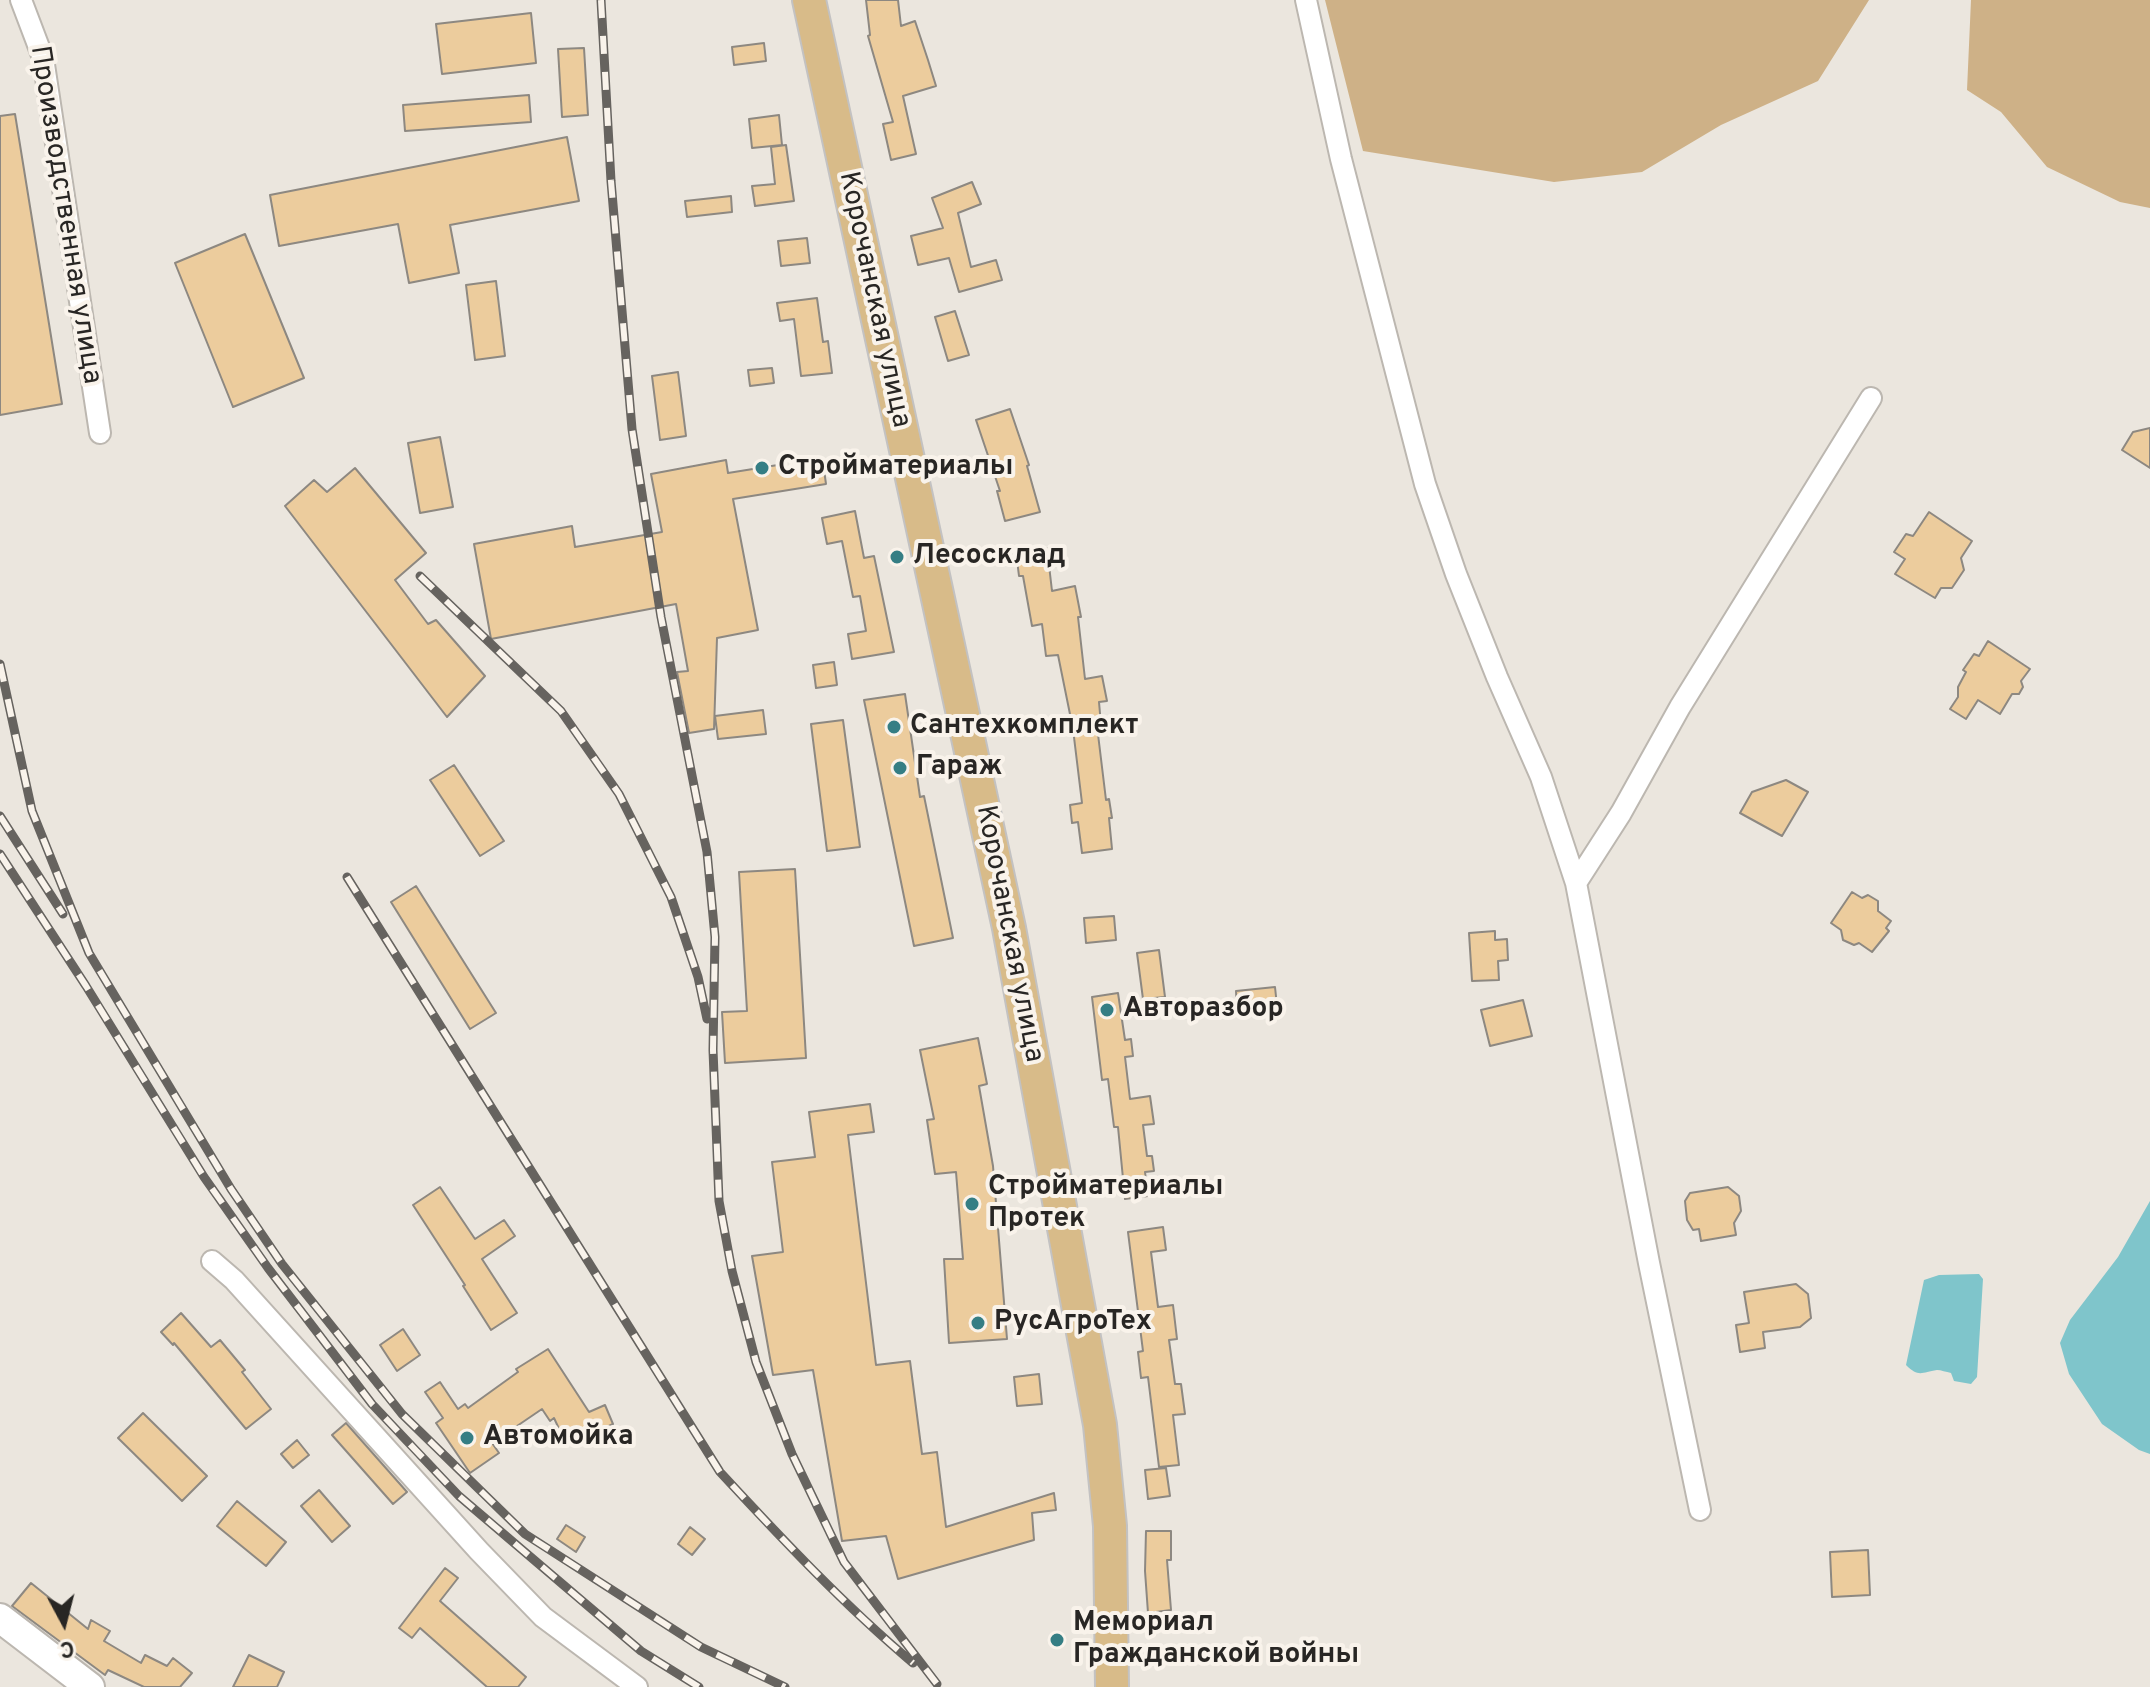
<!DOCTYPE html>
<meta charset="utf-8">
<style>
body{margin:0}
#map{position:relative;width:2150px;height:1687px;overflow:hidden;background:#ebe6de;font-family:Overpass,sans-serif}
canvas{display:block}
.north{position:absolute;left:24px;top:1583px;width:80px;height:80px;-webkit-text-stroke:6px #f9f3eb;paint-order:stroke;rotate:173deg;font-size:22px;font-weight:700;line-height:32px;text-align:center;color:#282624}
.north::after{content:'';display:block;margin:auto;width:28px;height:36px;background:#282624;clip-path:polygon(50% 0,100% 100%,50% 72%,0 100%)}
</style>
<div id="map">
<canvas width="2150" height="1687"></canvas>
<div class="north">С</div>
</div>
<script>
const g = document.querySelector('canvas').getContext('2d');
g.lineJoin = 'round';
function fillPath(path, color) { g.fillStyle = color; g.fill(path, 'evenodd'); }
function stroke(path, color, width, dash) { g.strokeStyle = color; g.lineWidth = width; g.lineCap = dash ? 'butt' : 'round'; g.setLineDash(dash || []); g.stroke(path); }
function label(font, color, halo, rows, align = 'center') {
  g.font = font + ' Overpass,sans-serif'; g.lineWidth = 8; g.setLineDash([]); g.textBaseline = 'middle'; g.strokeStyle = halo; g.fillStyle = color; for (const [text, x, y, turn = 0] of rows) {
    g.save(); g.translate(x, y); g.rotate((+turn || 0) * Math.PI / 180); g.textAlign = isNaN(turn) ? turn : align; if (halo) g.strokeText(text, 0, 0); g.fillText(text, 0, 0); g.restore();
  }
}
fillPath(new Path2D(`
 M1325,0H1869L1818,81L1721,125L1642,172L1554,182L1363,151Z
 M1971,0H2150V208L2120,202L2047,167L2001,112L1967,90Z`), '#ceb187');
fillPath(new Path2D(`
 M2150,1201V1454L2139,1450L2102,1424L2069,1374L2060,1343L2070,1320L2118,1257Z
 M1979,1274L1983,1279L1977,1377L1971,1384L1954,1381L1951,1373C1946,1372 1941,1370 1937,1370C1922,1372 1919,1378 1906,1365L1924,1280L1939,1275Z`), '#7fc5cb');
const building = new Path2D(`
 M866,0H898L901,26L915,21L928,60L936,86L903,96L916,154L891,160L883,124L893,122L868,36L870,35Z
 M531,13L536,63L442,74L436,24Z
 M764,43L766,61L734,65L732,47Z
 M584,48L588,115L562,117L558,49Z
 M529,95L531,122L405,131L403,105Z
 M15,114L62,404L0,415V116Z
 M779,115L782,145L752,148L749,119Z
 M567,137L579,201L450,225L459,273L409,283L398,224L279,246L270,195Z
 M786,145L794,201L755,206L752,186L775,184L771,147Z
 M972,182L981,204L958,213L971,267L996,260L1002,280L959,292L949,258L918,265L911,236L943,228L932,198Z
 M731,196L732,212L687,217L685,201Z
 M245,234L304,378L233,407L175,263Z
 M807,238L810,263L781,266L778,241Z
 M496,281L505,356L475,360L466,285Z
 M817,298L823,342L828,341L832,373L801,376L794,319L780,321L777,303Z
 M955,311L969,355L948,361L935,317Z
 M772,368L774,383L750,386L748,370Z
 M678,372L686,436L660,440L652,376Z
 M1010,409L1029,465L1027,466L1040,512L1005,521L997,491H1000L976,420Z
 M2150,428V468L2122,450L2133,432Z
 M440,437L453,507L420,513L408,443Z
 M726,460L728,473L784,464V469L823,463L826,484L733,499L758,630L717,638L714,729L689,733L677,672L688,671L676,604L491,639L474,544L572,526L575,547L662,532L651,474Z
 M355,468L426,553L395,580L428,624L436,620L485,676L447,717L285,506L314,480L327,492Z
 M855,511L864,558L874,556L894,652L852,659L848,634L866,631L860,596L853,597L842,541L827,544L822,518Z
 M1929,512L1972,541L1961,558L1964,570L1952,588H1941L1935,598L1895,574L1905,559L1894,552L1906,534L1913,536Z
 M1047,548L1052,591L1075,586L1081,617H1078L1085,679L1102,676L1107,701L1099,702L1101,725L1097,726L1106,800L1109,799L1112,818H1109L1112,849L1082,853L1078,822L1072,823L1070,805L1082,803L1073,729L1058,655L1046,656L1042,624L1032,626L1023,576H1019L1016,552Z
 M1988,641L2030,669L2021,681L2023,687L2019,694H2012L2000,714L1978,700L1966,719L1950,709L1958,697V687L1966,672L1963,670L1974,654L1979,656Z
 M834,662L837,685L816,688L813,665Z
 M905,694L920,797L924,796L953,938L914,946L864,700Z
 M763,710L766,734L718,739L715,716Z
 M843,720L860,847L827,851L811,724Z
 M454,765L504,841L480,856L430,780Z
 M1786,780L1808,792L1782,836L1740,813L1752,792Z
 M795,869L806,1058L725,1063L722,1012L747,1011L739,872Z
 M416,886L496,1013L470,1029L391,902Z
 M1852,892L1862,898L1868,895L1878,901V911L1891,921L1886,928L1889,931L1872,952L1859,943L1854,945L1843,940L1841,930L1831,923Z
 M1114,916L1116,940L1086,943L1084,918Z
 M1495,931V940L1507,939L1508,960L1498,961L1499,980L1472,981L1469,933Z
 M1159,950L1165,997L1143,999L1137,953Z
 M1275,987L1277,1006L1237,1010L1236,991Z
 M1118,993L1125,1040L1131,1039L1133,1056L1125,1057L1130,1099L1150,1096L1154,1124L1143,1125L1147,1156H1152L1154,1171L1145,1172L1148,1196L1125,1199L1118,1127H1114L1108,1079L1102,1080L1092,997Z
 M1523,1000L1532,1036L1490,1046L1481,1010Z
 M978,1038L987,1084L979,1086L993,1166L1007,1339L949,1343L944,1259H963L956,1172L935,1174L927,1120L934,1119L920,1050Z
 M870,1104L874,1132L848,1135L876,1365L910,1361L922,1454L937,1452L946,1527L1054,1493L1056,1510L1032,1513L1034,1540L898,1579L886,1536L842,1541L813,1370L773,1375L752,1256L783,1252L772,1162L815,1157L809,1112Z
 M440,1187L475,1239L504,1220L515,1236L482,1259L517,1313L491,1330L463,1286L465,1285L413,1205Z
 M1728,1187L1739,1196L1741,1211L1734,1223L1736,1235L1701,1241L1699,1229L1693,1230L1687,1220L1685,1201L1690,1193Z
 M1163,1227L1166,1250L1151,1252L1158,1307L1173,1305L1177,1339L1169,1340L1175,1384H1181L1185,1414L1173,1415L1179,1465L1159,1467L1148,1377L1141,1378L1138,1352L1143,1351L1128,1232Z
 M1796,1284L1808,1294L1811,1318L1800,1327L1763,1332L1765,1348L1740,1352L1736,1325L1749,1323L1744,1292Z
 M181,1313L211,1347L220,1340L245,1370L242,1372L271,1409L246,1429L174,1343L173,1345L161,1332Z
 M403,1329L420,1355L397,1371L380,1345Z
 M548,1349L589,1412L605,1405L613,1424L567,1446L554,1418L550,1421L542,1409L492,1443L499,1453L470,1473L436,1423L443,1418L425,1392L440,1382L458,1409L465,1404L468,1408L518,1372L516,1369Z
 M1039,1374L1042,1404L1017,1406L1014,1377Z
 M143,1413L207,1476L182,1501L118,1438Z
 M346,1423L407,1492L393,1504L332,1435Z
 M297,1440L309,1455L293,1468L281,1454Z
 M1166,1468L1170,1496L1148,1499L1145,1470Z
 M319,1490L350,1526L332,1542L301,1506Z
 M237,1501L286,1542L266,1566L217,1526Z
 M566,1525L585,1537L576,1552L557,1539Z
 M690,1527L705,1539L692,1555L678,1544Z
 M1146,1531H1171V1560H1167L1171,1610L1148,1613L1145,1571Z
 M1868,1550L1870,1595L1832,1597L1830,1552Z
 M445,1568L458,1578L440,1601L526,1677L518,1687H487L420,1628L412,1638L399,1628Z
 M31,1583L88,1629L91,1620L110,1631L104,1641L141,1663L145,1655L167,1666L173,1658L192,1673L180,1687H144L108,1670L105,1675L12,1606Z
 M249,1655L284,1672L277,1687H233Z`);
fillPath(building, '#eccc9d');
stroke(building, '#8d8881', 2);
const street = new Path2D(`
 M21,0L43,58L100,433
 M1306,0L1341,159L1425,484L1456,574L1497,677L1541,777L1576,883L1649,1263L1700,1510
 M1576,883L1621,813L1680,707L1871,398
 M212,1261L234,1280L479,1551L543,1617L637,1687`);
const secondary = new Path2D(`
 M0,1618L90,1687`);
const primary = new Path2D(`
 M809,0L1009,928L1100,1425L1110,1526L1112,1687`);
stroke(street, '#bcb7b0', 24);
stroke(secondary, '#bcb7b0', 32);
stroke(primary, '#c3c2c2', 36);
stroke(street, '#fff', 20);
stroke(secondary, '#fff', 28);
stroke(primary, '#d8bb89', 32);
const rail = new Path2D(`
 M601,0L611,181L632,429L661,617L707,852L715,937L713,1050L719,1201L732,1271L756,1362L792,1454L844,1562L937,1684
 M420,576L561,711L619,794L671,897L698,977L707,1019
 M0,664L32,811L89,953L231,1189L282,1264L402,1414L525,1534L701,1647L785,1687
 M0,816L63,914
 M0,854L86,986L204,1177L268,1268L372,1404L459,1496L641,1651L699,1687
 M347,877L720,1472C782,1539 844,1605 913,1663`);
stroke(rail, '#66635f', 9);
stroke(rail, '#f9f3eb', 6, [18]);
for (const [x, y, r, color] of [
 [762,468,8,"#357e84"],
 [897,557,8,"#357e84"],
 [894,727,8,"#357e84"],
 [900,768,8,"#357e84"],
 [1107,1010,8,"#357e84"],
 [972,1204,8,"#357e84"],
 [978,1323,8,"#357e84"],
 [467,1438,8,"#357e84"],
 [1057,1640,8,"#357e84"]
]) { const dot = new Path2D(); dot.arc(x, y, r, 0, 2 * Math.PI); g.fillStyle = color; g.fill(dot); stroke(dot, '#f9f3eb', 3); }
label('28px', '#282624', '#f9f3eb', [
 ["Производственная улица",64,215,81],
 ["Корочанская улица",873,300,78],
 ["Корочанская улица",1008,934,79]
]);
label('bold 28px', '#282624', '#f9f3eb', [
 ["Стройматериалы",778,468],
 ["Лесосклад",913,557],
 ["Сантехкомплект",910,727],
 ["Гараж",916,768],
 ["Авторазбор",1123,1010],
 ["Стройматериалы",988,1188],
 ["Протек",988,1220],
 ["РусАгроТех",994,1323],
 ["Автомойка",483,1438],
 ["Мемориал",1073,1624],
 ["Гражданской войны",1073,1656]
], 'left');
</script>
